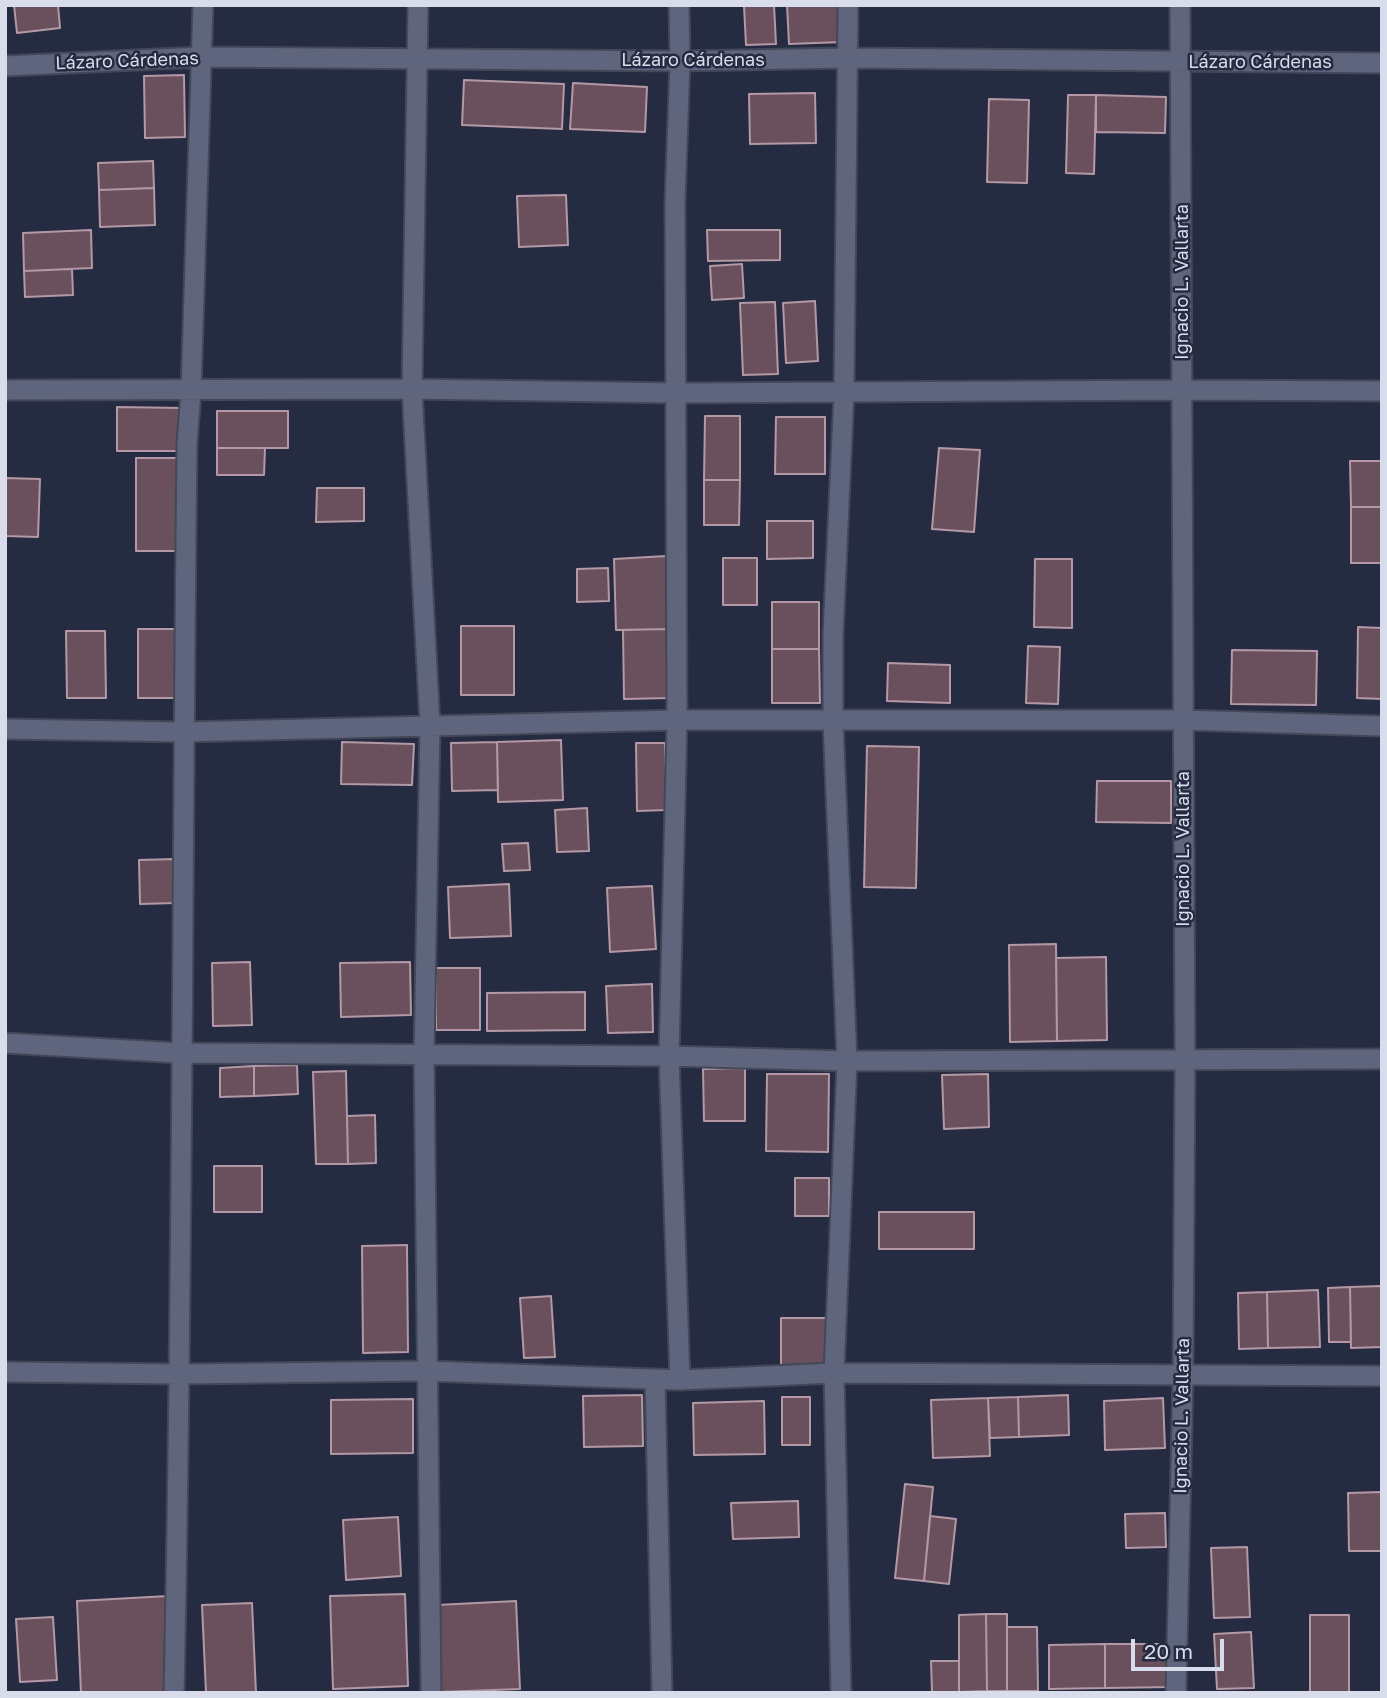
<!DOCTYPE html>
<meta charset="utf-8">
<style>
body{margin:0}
#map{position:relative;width:1387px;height:1698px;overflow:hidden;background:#252b40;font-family:"Golos Text",sans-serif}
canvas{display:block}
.frame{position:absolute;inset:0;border:7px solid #d9ddeb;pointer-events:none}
.scale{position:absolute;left:1131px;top:1639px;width:93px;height:32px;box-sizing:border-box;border:4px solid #d9ddeb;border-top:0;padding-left:9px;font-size:21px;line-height:24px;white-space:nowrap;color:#d9ddeb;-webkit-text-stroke:5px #252b40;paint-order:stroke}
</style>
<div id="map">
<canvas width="1387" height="1698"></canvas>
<div class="frame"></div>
<div class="scale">20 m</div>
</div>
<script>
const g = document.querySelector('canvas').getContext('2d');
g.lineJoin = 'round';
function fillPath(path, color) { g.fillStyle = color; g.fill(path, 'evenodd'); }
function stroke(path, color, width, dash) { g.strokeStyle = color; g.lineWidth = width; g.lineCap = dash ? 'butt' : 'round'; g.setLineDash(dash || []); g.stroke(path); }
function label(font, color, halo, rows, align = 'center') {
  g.font = font + ' "Golos Text",sans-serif'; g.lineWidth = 5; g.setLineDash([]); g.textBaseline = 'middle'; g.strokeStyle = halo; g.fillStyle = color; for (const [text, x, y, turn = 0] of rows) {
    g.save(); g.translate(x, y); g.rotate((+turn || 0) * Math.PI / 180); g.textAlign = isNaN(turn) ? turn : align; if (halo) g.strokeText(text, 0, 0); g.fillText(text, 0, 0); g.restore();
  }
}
const building = new Path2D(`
 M14,5H58L60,28L17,33Z
 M774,5L776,44L746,45L744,6Z
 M787,5H841L843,42L789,44Z
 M184,75L185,137L145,138L144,76Z
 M464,80L564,84L562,129L462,125Z
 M573,83L647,87L645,132L570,129Z
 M815,93L816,143L750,144L749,94Z
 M1068,95H1096L1094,174L1066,173Z
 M1096,95L1166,97L1165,133L1096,132Z
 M989,99L1029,100L1027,183L987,182Z
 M153,161L154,188L99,190L98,163Z
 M154,188L155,225L100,227L99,190Z
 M566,195L568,245L519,247L517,196Z
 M91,230L92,268L24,271L23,233Z
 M707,230H780V260L708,261Z
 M742,264L744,298L712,300L710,266Z
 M72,269L73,295L25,297L24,271Z
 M815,301L818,361L786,363L783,303Z
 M775,302L778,374L743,375L740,303Z
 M117,407L184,408V451H117Z
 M217,411H288V448H217Z
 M705,416H740V480H704Z
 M776,417H825V474H775Z
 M217,448H265L264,475H217Z
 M939,448L980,450L974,532L932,529Z
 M136,458H180V551H136Z
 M1350,461H1382V507H1351Z
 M5,478L40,479L38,537L5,536Z
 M704,480H740L739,525H704Z
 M317,488H364V521L316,522Z
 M1351,507H1382V563H1351Z
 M767,521H813V558L767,559Z
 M666,556L668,629L616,630L614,559Z
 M723,558H757V605H723Z
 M1035,559H1072V628L1034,627Z
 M608,568L609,601L577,602V569Z
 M772,602H819V649H772Z
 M461,626H514V695H461Z
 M1358,627L1382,628V699L1357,698Z
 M138,629H178L179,698H138Z
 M668,629L671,698L624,699L623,630Z
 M66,631H105L106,698H67Z
 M1028,646L1060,647L1058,704L1026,703Z
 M772,649H819L820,703H772Z
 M1232,650L1317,651L1316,705L1231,704Z
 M888,663L950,665V703L887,701Z
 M561,740L563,800L498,802L497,742Z
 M342,742L414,744L412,785L341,784Z
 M497,742L498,790L452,791L451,743Z
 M636,743H665L667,810L637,811Z
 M867,746L919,747L916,888L864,887Z
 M1097,781H1171V823L1096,822Z
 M587,808L589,851L557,852L555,810Z
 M528,843L530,870L504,871L502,844Z
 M175,859L176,903L140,904L139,860Z
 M509,884L511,936L450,938L448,887Z
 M652,886L656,949L610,952L607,888Z
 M1056,944L1057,1041L1010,1042L1009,945Z
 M1106,957L1107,1040L1057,1041L1056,958Z
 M250,962L252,1025L213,1026L212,963Z
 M410,962L411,1015L341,1017L340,963Z
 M436,968H480V1030H436Z
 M652,984L653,1032L608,1033L606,986Z
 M585,992V1030L487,1031V993Z
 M297,1065L298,1094L254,1096V1066Z
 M254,1066V1096L220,1097V1068Z
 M745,1068V1121H704L703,1069Z
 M346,1071L348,1164H316L313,1072Z
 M767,1074H829L828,1152L766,1151Z
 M988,1074L989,1127L944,1129L942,1075Z
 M375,1115L376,1163L348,1164L347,1116Z
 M214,1166H262V1212H214Z
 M795,1178H829V1216H795Z
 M879,1212H974V1249H879Z
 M407,1245L408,1352L363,1353L362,1246Z
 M1382,1286V1347L1351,1348L1350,1287Z
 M1350,1287L1351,1342H1329L1328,1288Z
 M1318,1290L1320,1347L1268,1348L1267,1292Z
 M1267,1292L1268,1348L1239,1349L1238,1293Z
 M551,1296L555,1357L524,1358L520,1298Z
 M781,1318H830V1367H781Z
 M642,1395L643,1446L584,1447L583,1396Z
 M1068,1395L1069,1435L1019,1437L1018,1397Z
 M782,1397H810V1445H782Z
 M1018,1397L1019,1437L990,1438L988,1398Z
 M988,1398L990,1456L933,1458L931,1400Z
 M1163,1398L1165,1448L1105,1450L1104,1401Z
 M413,1399V1453L331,1454V1400Z
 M764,1401L765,1454L694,1455L693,1403Z
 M905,1484L933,1487L924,1581L895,1578Z
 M1382,1492V1551H1349L1348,1493Z
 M798,1501L799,1537L733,1539L731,1503Z
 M1165,1513L1166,1547L1126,1548L1125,1514Z
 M930,1516L956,1519L949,1584L924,1581Z
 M398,1517L401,1576L346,1580L343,1520Z
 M1247,1547L1250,1617L1214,1618L1211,1548Z
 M405,1594L408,1686L333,1689L330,1596Z
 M168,1596L172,1692L81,1693L77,1601Z
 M516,1601L520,1689L441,1692L437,1605Z
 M252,1603L256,1693H206L202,1605Z
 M986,1614H1007V1691H987Z
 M986,1614L987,1691L959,1692V1615Z
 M1310,1615H1349V1692L1310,1693Z
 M53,1617L57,1680L20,1682L16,1619Z
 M1007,1627H1037L1038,1691H1007Z
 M1251,1632L1254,1688L1217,1689L1214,1634Z
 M1105,1644V1688L1049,1689V1645Z
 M1105,1644H1173V1687L1105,1688Z
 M931,1661H959V1692H932Z`);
fillPath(building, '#6a505d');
stroke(building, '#b498a6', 2);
const minor = new Path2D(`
 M418,5L412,389L430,725L424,1055L431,1693
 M679,5L680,61L675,201L677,720L669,1056L680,1380
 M5,66L201,57L680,61L849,58L1382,63
 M5,390L412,389L677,393L1182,390L1382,391
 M5,729L183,732L677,720H1182L1382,726
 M5,1043L180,1053L669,1056L847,1061L1382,1059
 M5,1372L181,1374L427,1371L680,1380L834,1373L1382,1376
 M655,1379L662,1693
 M174,1693C183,1276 182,860 187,444L191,391L203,5
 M841,1693L834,1373L847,1061L833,721V635L844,393L848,5
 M1176,1693L1183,1374L1185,1059L1180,5`);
stroke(minor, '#434859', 23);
stroke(minor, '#5e657d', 19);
label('18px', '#d9ddeb', '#252b40', [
 ["Lázaro Cárdenas",693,60],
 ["Lázaro Cárdenas",127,61,-2],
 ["Lázaro Cárdenas",1260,62],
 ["Ignacio L. Vallarta",1182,282,-90],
 ["Ignacio L. Vallarta",1183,849,-90],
 ["Ignacio L. Vallarta",1182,1416,-89]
]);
</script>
